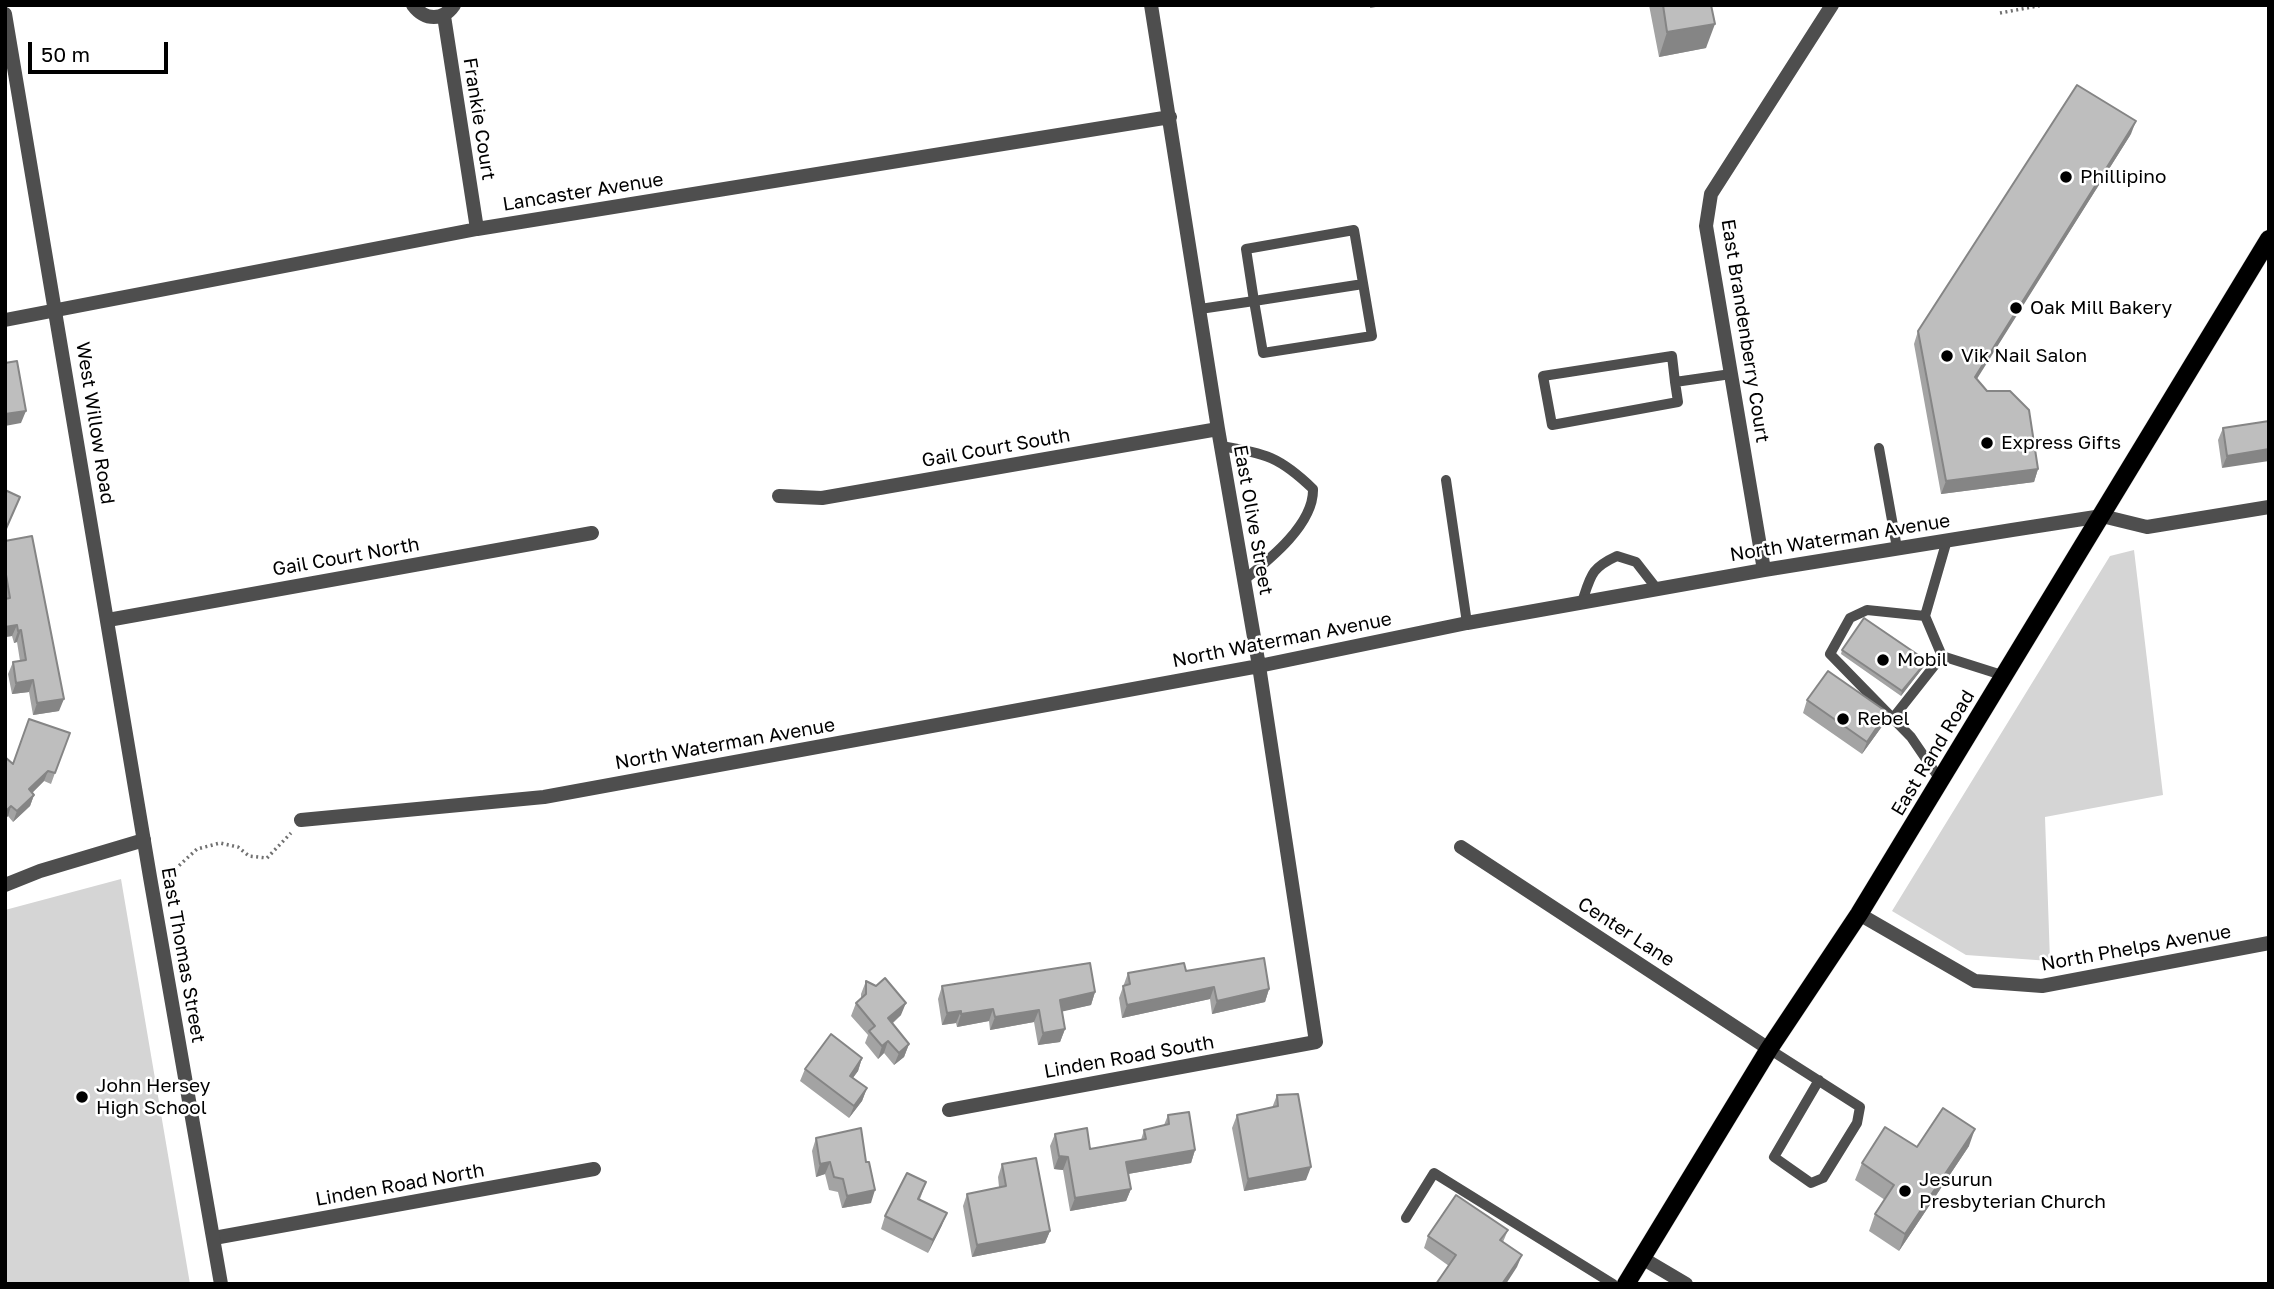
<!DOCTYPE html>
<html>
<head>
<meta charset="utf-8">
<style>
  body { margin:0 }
  #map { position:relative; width:2274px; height:1289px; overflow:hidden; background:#fff; font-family:"Golos Text",sans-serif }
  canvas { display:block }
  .frame { position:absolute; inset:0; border:7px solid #000; pointer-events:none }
  .scale { position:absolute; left:28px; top:42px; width:140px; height:32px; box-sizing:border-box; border:4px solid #000; border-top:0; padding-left:9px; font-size:21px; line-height:24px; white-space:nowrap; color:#000; -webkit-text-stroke:5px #fff; paint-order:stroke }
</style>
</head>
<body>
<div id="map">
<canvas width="2274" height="1289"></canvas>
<div class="frame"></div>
<div class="scale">50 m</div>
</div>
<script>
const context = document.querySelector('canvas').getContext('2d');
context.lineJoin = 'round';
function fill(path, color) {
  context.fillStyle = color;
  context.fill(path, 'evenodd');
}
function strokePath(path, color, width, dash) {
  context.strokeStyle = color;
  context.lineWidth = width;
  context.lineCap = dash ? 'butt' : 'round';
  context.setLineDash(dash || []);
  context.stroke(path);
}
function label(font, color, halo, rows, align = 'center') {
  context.font = font + ' "Golos Text",sans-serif';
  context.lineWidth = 5;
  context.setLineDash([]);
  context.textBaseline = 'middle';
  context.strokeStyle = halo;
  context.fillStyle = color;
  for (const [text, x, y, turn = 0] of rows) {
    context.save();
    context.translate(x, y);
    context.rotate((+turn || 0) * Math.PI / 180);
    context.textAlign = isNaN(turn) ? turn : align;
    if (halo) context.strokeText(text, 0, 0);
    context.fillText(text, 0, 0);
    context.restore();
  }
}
fill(new Path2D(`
  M2134,550L2163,795L2045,817L2050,961L1966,955L1892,911L2110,556Z
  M121,879L190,1284H5V910Z`), '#d5d5d5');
const primary = new Path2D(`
  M1626,1284L1769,1049L1859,914L2269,239`);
strokePath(primary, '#dbdbdb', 19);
strokePath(new Path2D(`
  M2000,13L2043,5
  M171,873L197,849L220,843L238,847L249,856L267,858L291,833`), '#707070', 3.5, [2, 3.5]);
strokePath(new Path2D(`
  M1200,309L1254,301L1263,353L1372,336L1354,230L1246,249L1254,301L1363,284
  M1675,382L1672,356L1543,376L1552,425L1678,402L1675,382L1731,374
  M1221,446C1265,453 1280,457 1313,489C1314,524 1270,559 1244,580
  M1879,448L1897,548
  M1446,480L1467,623
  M1582,602C1591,575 1591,568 1617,556L1636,562L1657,589
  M1925,616L1942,656L2005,676
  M1893,718L1942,656
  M1941,781L1911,737L1830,654L1850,618L1867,610L1925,616L1947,540
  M1769,1049L1860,1107L1857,1123L1823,1178L1811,1183L1774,1157L1819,1080
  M1406,1218L1434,1173L1613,1284`), '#4e4e4e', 10);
strokePath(new Path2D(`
  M413,5C425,21 443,21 454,5
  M444,16L477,229
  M5,320L477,229L1170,117
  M779,496L822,498L1218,429
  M1764,570L1706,226L1711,194L1832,5
  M108,620L592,533
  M301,820L544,797L1259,666L1467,623L1764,570L2012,530L2102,516L2147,527L2269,507
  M1461,847L1769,1049
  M5,885L40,871L144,840
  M1859,914L1975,981L2042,986L2269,943
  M949,1110L1316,1042L1259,666L1218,429L1151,5
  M214,1238L594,1169
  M1642,1258L1686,1284`), '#4e4e4e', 14);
strokePath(new Path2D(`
  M5,14L150,877L221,1284`), '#4e4e4e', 14);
strokePath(primary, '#000', 18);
fill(new Path2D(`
  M1649,5H1711L1706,48L1659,57Z
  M2131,134L1976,379L1987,391L2038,469L2034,482L1941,494L1914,344L1918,331Z
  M2269,421L2222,468L2218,440L2223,428Z
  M5,541L59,711L33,715L29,692L12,694L8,674L13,662L20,661L17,642L14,643L12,636L5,637Z
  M1842,650L1925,665L1901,696L1841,654Z
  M1807,700L1887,712L1883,725L1862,754L1803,713Z
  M29,719L55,773L51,784L44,781L32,793L34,795L30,806L13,822L8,816L5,819V757L13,764Z
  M1186,971L1269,989L1265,1002L1212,1014L1210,999L1122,1018L1119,998L1128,973Z
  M866,981L901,1015L892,1024L909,1044L904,1057L894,1065L884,1053L878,1059L865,1043L868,1035L851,1016L856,1003L861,998V994Z
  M942,986L1095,992L1091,1005L1062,1011L1065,1029L1060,1042L1038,1045L1034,1022L990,1030L989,1021L957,1027L956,1023L942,1025L938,999Z
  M862,1058L858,1071L853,1078L867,1088L862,1101L849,1118L800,1081L805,1069Z
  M1277,1095L1306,1180L1244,1191L1232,1128L1237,1115L1272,1108Z
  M1168,1115L1195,1150L1191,1163L1128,1174L1131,1189L1126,1201L1070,1211L1063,1170L1054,1169L1050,1146L1055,1134L1090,1149L1141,1140L1144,1130L1164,1125Z
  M816,1138L871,1203L842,1208L838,1192L829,1190L825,1174L816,1177L812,1151Z
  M1969,1146L1899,1251L1869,1231L1875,1214L1885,1200L1855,1180L1862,1163L1917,1147Z
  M1002,1164L1050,1231L1045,1243L972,1257L963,1206L967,1194L999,1187L998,1177Z
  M926,1182L920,1199L942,1225L928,1253L881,1229L885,1216Z
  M1508,1230L1503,1242L1517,1267L1449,1266L1424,1248L1428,1236Z`), '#a3a3a3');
fill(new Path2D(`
  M1371,5H1387L1370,8Z
  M1715,24L1706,48L1659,57L1667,32Z
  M2136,121L2131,134L1970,390L1975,377Z
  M26,411L21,423L5,426V414Z
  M2269,449V461L2222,468L2227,456Z
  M2038,469L2034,482L1941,494L1946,481Z
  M17,625L12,636L5,637V627Z
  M21,630L17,642L14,643L18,631Z
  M1927,661L1925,665L1901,696L1902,691Z
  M33,680L29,692L12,694L16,683Z
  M64,699L59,711L33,715L37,703Z
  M1887,712L1883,725L1862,754L1867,742Z
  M48,771L44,781L25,800L29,789Z
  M34,795L30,806L13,822L17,811Z
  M11,806L8,816L5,819V812Z
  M1214,987L1210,999L1122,1018L1127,1005Z
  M1269,989L1265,1002L1212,1014L1217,1001Z
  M1095,992L1091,1005L1056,1013L1060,1000Z
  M906,1003L901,1015L883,1031L888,1018Z
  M993,1009L989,1021L957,1027L961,1014Z
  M1039,1010L1034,1022L990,1030L995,1017Z
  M961,1011L956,1023L942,1025L947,1013Z
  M1065,1029L1060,1042L1038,1045L1043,1033Z
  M888,1041L884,1053L878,1059L882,1046Z
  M909,1044L904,1057L894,1065L899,1053Z
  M862,1058L858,1071L845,1088L850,1076Z
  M867,1088L862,1101L849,1118L854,1106Z
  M1975,1129L1969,1146L1899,1251L1905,1234Z
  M1195,1150L1191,1163L1122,1175L1126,1162Z
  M1059,1156L1068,1157L1063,1170L1054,1169Z
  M830,1162L825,1174L816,1177L820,1164Z
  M1311,1167L1306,1180L1244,1191L1248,1179Z
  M1131,1189L1126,1201L1070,1211L1075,1198Z
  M875,1190L871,1203L842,1208L847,1196Z
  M947,1213L942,1225L928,1253L933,1240Z
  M1050,1231L1045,1243L972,1257L977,1245Z
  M1522,1255L1517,1267L1506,1284H1502Z`), '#858585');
const building = new Path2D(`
  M1663,5H1711L1715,24L1667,32Z
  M2077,85L2136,121L1975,377L1987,391H2010L2029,410L2038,469L1946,481L1918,331Z
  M17,361L26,411L5,414V363Z
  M2269,421V449L2227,456L2223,428Z
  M5,490L20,497L5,531Z
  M32,536L64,699L37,703L33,680L16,683L13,662L26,660L21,630L18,631L17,625L5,627V599L10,598L5,569V555H6L5,541Z
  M1864,618L1927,661L1902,691L1842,650Z
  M1828,671L1887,712L1867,742L1807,700Z
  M29,719L70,733L55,773L48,771L29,789L34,795L17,811L11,806L5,812V757L13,764Z
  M1264,958L1269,989L1217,1001L1214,987L1127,1005L1123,986L1130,984L1128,973L1184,963L1186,971Z
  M1090,963L1095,992L1060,1000L1065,1029L1043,1033L1039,1010L995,1017L993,1009L961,1014V1011L947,1013L942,986Z
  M885,978L906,1003L888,1018L909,1044L899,1053L888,1041L882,1046L869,1031L875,1026L856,1003L866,994V981L876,986Z
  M831,1034L862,1058L850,1076L867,1088L854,1106L805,1069Z
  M1298,1094L1311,1167L1248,1179L1237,1115L1278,1106L1277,1095Z
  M1943,1108L1975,1129L1905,1234L1875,1214L1894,1185L1862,1163L1885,1127L1917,1147Z
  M1189,1112L1195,1150L1126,1162L1131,1189L1075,1198L1068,1157L1059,1156L1055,1134L1087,1128L1090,1149L1146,1139L1144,1130L1169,1124L1168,1115Z
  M861,1128L866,1162H869L875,1190L847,1196L843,1179L834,1177L830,1162L820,1164L816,1138Z
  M1036,1158L1050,1231L977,1245L967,1194L1006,1186L1002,1164Z
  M907,1173L926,1182L918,1199L947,1213L933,1240L885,1216Z
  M1456,1195L1508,1230L1500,1240L1522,1255L1502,1284H1436L1456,1255L1428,1236Z`);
fill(building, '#bebebe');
strokePath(building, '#858585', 2);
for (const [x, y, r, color] of [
  [2066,177,7,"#000"],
  [2016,308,7,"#000"],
  [1947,356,7,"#000"],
  [1987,443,7,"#000"],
  [1883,660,7,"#000"],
  [1843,719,7,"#000"],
  [82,1097,7,"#000"],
  [1905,1191,7,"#000"]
]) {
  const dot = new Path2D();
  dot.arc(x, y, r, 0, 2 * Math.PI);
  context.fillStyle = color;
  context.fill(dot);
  strokePath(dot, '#fff', 2.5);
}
label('19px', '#000', '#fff', [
  ["Frankie Court",479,119,81],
  ["Lancaster Avenue",583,192,-9],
  ["East Brandenberry Court",1745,331,81],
  ["West Willow Road",95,423,81],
  ["Gail Court South",996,448,-10],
  ["East Olive Street",1253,520,80],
  ["North Waterman Avenue",1840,538,-9],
  ["Gail Court North",346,557,-10],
  ["North Waterman Avenue",1282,640,-11],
  ["North Waterman Avenue",725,744,-10],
  ["East Rand Road",1933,753,-59],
  ["Center Lane",1626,932,33],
  ["North Phelps Avenue",2136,948,-10],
  ["East Thomas Street",183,955,80],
  ["Linden Road South",1129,1057,-10],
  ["Linden Road North",400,1185,-10]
]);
label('19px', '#000', '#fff', [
  ["Phillipino",2080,177],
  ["Oak Mill Bakery",2030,308],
  ["Vik Nail Salon",1961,356],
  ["Express Gifts",2001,443],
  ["Mobil",1897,660],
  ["Rebel",1857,719],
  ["John Hersey",96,1086],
  ["High School",96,1108],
  ["Jesurun",1919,1180],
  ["Presbyterian Church",1919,1202]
], 'left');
</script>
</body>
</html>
